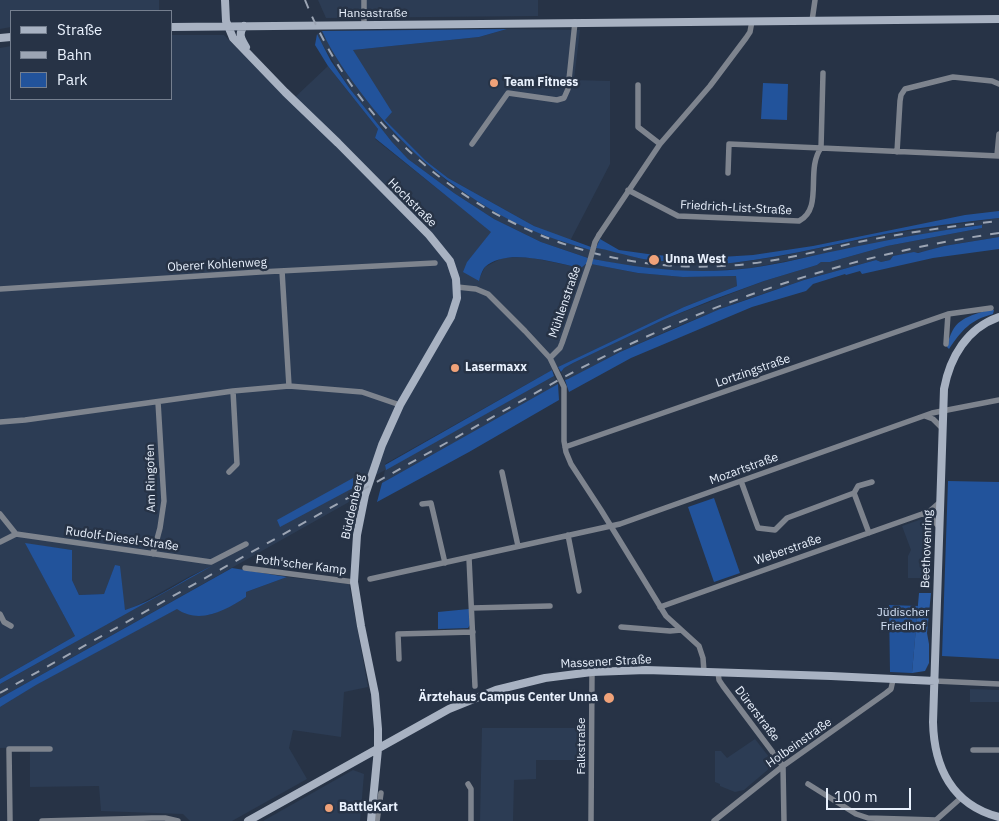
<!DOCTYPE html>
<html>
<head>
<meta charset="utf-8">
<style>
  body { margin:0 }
  #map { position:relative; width:999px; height:821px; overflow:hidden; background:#273346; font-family:"IBM Plex Sans",sans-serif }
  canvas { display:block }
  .legend { position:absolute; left:10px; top:10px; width:162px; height:90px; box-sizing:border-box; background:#273346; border:1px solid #757f8f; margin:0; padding:6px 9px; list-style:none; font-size:15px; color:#e9f1fd }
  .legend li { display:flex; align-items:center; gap:10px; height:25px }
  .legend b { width:25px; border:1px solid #757f8f }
  .scale { position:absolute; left:826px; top:788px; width:85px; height:22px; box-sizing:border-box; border:2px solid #e9f1fd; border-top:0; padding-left:6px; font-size:15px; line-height:18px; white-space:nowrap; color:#e9f1fd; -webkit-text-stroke:4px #273346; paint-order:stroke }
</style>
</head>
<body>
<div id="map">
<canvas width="999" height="821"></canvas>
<ul class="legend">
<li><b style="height:6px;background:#a8b2c2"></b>Straße</li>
<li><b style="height:6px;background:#9ca5b4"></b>Bahn</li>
<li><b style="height:14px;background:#22539b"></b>Park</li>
</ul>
<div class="scale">100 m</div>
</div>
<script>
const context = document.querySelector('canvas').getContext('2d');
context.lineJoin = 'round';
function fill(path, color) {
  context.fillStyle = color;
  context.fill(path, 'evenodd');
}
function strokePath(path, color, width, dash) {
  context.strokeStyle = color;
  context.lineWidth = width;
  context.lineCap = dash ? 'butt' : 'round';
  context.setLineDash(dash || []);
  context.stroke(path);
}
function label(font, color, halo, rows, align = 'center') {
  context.font = font + ' "IBM Plex Sans",sans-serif';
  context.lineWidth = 5;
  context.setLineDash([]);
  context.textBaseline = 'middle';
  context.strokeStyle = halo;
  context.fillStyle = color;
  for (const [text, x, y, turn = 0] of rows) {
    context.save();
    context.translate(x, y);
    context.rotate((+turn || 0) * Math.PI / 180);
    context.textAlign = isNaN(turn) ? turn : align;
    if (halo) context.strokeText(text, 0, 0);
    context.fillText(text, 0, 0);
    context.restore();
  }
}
fill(new Path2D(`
  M0,0H159V11H11V27L0,29Z
  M318,0H538V16L326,18Z
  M507,29L580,30L574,80L610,81V164L570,241L534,226L448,178L426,161L385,120L353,50L479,37Z
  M322,31L341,63L383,121L400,139L448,182L488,207L523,226L590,250L588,258L541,242L494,219L454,193L408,159L392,142L350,89L321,42L317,34Z
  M171,35H224L290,102L328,66L378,129L375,139L492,232L467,262L478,281L485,267L502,258H533L581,268L587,263L638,273L683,277L736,276L737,286L684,307L552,370L385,464L386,469L554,376L558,384L547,391L382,483L385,470L353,488L349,502L0,698V684L206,569L192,575L136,606L125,610L115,566L104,594L79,595L72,580V550L26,544L75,636L0,679V48L11,46V99H171Z
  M999,218V237L944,246L928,251L893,256L890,260L881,262L876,260L804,280L736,303L681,325L620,352L571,378L565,380L561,372L564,368L573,363L665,319L764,281L817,265L821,262H830L887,246L982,228L981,225L941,231L751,268L709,271H676L638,268L593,259L596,248L626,253L634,257L666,261L710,262L711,265L749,261L782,256L888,234Z
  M919,520L927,521L933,528L931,578H908V556L911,550L902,526Z
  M287,577L349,584L368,687L344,692L341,737L293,730L289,748L307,779L232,821H190L183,814L101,811L99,786L30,787V747L0,748V707L35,685L178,608L210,615L234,604L246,597V592Z
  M970,689L999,690V702H970Z
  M482,728H585V760H536V779L514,780L513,821H480Z
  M755,739L773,762L771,767L744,790L735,792L720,786V784L715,782V751H721L727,758Z
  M353,770L364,774L360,821H263Z`), '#2c3c54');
fill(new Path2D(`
  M507,29L479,37L353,50L392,112L385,120L426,161L448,178L534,226L591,247L590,250C567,243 544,236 522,226C460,196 407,153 365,98C349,77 333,55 322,31Z
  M317,34L331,61L350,89L392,142L408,159L454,193L494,219L541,242L588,258L587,263L581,268C556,263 506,247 485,267C482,270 480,277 479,281L463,272L467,262L491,232L375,138L378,129L328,66L315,45Z
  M763,83L788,84L787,120L761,119Z
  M999,211V218C961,222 923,227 885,234C826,246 771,260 711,265L710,262C685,261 658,263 634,257C621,254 609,250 596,248L600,239L619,250L655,255L705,258L753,255L813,246L965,215Z
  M982,225V228L887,246L830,262H821L817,265L764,281L712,300L665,319L573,363L564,368L561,372L558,367L684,307L737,286L736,276L683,277L638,273L591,264L593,259C645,269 697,275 751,268C781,264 810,256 840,250C887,240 934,231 982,225Z
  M999,237V249L933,258L862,274L860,271L846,275L845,274L813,284L806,291L752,307L631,358L569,392L565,380L568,379L620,352L720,309L804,280L876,260L881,262L890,260L893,256L914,252L918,253L944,246Z
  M552,370L554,376L386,470L385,465Z
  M558,384L559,400L469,452L377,502L382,483Z
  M353,478V488L280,527L277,520Z
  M948,481L999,482V659L942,656Z
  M714,498L740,573L714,582L688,507Z
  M25,543L72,550V580L79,595L104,594L115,565L120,566L125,610C155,601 183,579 212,566L0,684V679L75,636Z
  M232,568L287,577L246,592V597C226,610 200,625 177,609L36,685L0,707V698Z
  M889,605L918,606L912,673L890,672Z
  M469,609L470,625L468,628L438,629V612Z`), '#22539b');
fill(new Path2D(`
  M988,310H994L993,314C970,320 962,330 949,349L947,347C953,320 963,318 988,310Z
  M919,593H931L927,633L929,644V663L925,671L912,673Z`), '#295ba4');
strokePath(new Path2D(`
  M364,0V26
  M812,21L815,0
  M638,85V127L660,144
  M472,144L508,93L557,100L564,98L568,89L575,22
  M897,152L900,101L901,95L905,89L953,77L992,81L999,84
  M997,155L999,134
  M728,173L729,144L821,148L823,73
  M628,190L678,216L799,221C824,208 805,170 821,148L999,156
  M599,235L660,144L710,86L746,38L750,32L752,21
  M282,271L289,386
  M457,287L476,289L488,294L525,331L550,358L564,387V441L566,452L571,464L601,510L666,616L699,646L703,658L704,672
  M0,289L260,272L435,263
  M946,344L948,314
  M550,358L560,348L562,343L589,264
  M925,416L933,419L943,429
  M0,422L25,420L233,391L289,386L362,392L400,405
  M565,447L948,314L991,308
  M229,472L237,464L233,391
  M502,472L518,546
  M741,481L758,528L775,530L787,518L854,493L869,533
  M854,493L858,486L872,482
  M422,504L431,503L445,563
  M0,514L16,534L211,562L246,544
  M922,514L931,517L939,527
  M568,535L579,591
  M0,542L16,534
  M153,554L160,528L164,501L158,402
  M469,558L475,686
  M245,568L354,582
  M370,579L620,524L932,413L999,400
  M660,607L922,514L931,510L940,502
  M472,608L550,606
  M0,614L4,622L11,626
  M621,627L670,631L681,630
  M399,659L398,634L473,632
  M718,672L719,680L723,686L783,766
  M935,681L999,684
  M973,750H999
  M783,766L784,821
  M468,784L471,789V821
  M808,784L856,814L868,818L936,820L962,797
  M10,821L9,749H50
  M42,821L152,818H165L178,821
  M377,821L381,793
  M591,821L592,672
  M714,821L783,766L886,693L891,689L893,680`), '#7e848e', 5.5);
strokePath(new Path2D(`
  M225,0L226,21L233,38L285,92L338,143L429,235L450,261L456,279L457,298L451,317L400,405L382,445L365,495L357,535L354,582L361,626L375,694L378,729V749L371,821
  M244,26C238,34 241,39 246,47
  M171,27L999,19
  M0,38L11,37
  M999,317C967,328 950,357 944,389L933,722C934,767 952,805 999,817
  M248,821L449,709L496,690L545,678L592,672L646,670L831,676L935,681`), '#a8b2c2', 8);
strokePath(new Path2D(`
  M305,0C372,167 543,276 722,266C769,264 813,252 858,242C905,233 952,226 999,221
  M0,693L564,377C700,305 846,255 999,233`), '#9ca5b4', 2, [9, 9]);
strokePath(new Path2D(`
  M589,264L595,242L599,235`), '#7e848e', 5.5);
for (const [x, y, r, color] of [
  [494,83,5,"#f0a279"],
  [654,260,6,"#f0a279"],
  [455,368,5,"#f0a279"],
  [609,698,6,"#f0a279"],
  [329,808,5,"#f0a279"]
]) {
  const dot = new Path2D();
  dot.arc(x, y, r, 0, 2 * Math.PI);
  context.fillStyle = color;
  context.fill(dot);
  strokePath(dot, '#273346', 2);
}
label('12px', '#e9f1fd', '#273346', [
  ["Hansastraße",373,14],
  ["Hochstraße",412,203,45],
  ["Friedrich-List-Straße",736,208,3],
  ["Oberer Kohlenweg",217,265,-3],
  ["Mühlenstraße",565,302,-71],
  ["Lortzingstraße",753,371,-19],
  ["Mozartstraße",744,469,-20],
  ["Am Ringofen",151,478,-91],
  ["Büddenberg",353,507,-77],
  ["Rudolf-Diesel-Straße",122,539,8],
  ["Beethovenring",927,549,-88],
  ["Weberstraße",788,550,-19],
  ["Poth'scher Kamp",301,565,7],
  ["Massener Straße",606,662,-3],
  ["Dürerstraße",757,714,53],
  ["Holbeinstraße",799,743,-35],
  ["Falkstraße",582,746,-90]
]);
label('bold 12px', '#e9f1fd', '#273346', [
  ["Team Fitness",504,83],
  ["Unna West",665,260],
  ["Lasermaxx",465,368],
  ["Ärztehaus Campus Center Unna",598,698,"right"],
  ["BattleKart",339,808]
], 'left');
label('12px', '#d2e0f5', '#273346', [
  ["Jüdischer",903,613],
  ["Friedhof",903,627]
]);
</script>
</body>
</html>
